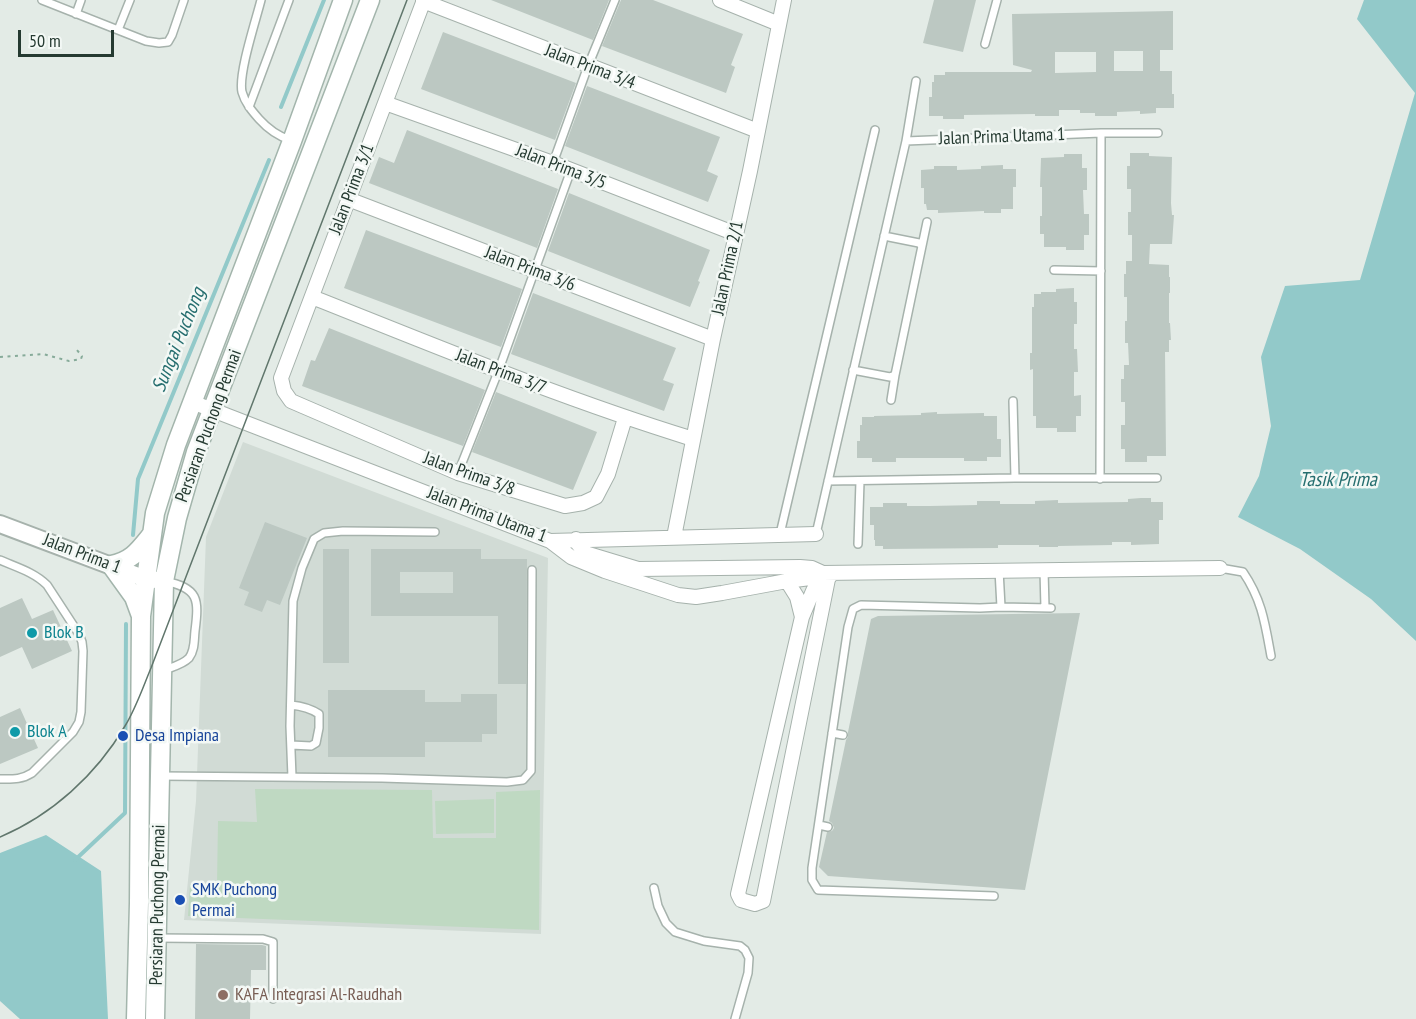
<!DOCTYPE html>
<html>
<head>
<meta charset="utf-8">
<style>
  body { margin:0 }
  #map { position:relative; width:1416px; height:1019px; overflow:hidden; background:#e3ebe6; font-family:"PT Sans Narrow",sans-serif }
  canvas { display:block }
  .scale { position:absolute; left:18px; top:30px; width:96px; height:27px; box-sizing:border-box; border:3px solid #253a31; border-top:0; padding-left:8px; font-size:18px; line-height:21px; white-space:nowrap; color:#253a31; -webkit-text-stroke:4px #f3f8f5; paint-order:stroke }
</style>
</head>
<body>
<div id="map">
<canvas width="1416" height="1019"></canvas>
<div class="scale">50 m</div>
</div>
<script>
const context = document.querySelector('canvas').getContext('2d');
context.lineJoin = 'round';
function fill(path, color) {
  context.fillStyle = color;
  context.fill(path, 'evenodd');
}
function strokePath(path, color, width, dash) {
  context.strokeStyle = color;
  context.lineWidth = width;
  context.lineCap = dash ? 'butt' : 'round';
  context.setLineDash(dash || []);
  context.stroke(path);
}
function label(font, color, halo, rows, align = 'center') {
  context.font = font + ' "PT Sans Narrow",sans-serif';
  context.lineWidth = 5;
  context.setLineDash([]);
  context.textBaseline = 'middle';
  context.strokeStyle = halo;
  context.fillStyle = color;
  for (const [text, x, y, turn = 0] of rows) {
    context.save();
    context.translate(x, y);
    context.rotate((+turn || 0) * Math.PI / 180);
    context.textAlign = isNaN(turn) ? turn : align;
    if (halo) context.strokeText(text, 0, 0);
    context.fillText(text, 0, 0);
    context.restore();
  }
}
fill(new Path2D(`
  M243,442L548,558L541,934L184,920L196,801L206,537Z`), '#d1dbd5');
fill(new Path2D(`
  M255,789L432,790L433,838H496V792L540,790L539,930L188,916L190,884L217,885L218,821L257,822Z
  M494,799V833L436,834L435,801Z`), '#bfd9c2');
fill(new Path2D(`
  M1364,0H1416V641L1371,599L1300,549L1238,517L1259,476L1271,426L1261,357L1285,286L1360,280L1415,93L1357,19Z
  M46,835L101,871L108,1019H20L0,1001V853Z`), '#92c9c9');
strokePath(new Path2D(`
  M281,107L324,0
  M133,535L138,479L269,160
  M75,860L125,813L126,624`), '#92c9c9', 4);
fill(new Path2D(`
  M491,0H609L593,40Z
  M621,0H653L743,34L731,65L735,67L726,93L602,46Z
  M934,0H976L963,52L923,43Z
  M1173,11V50H1160V71H1172V94H1174V108H1156V113L1140,114V111L1117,112V116H1095V113H1080V110H1059V116H1035V114L964,115V119H943V116H929V97H932V82H934V75H945V72H1031L1032,70L1013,65L1012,14ZM1114,51H1143V71H1114ZM1055,52H1096V72L1055,73Z
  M443,32L576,83L555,140L421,89Z
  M587,86L720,137L707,171L718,176L708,202L565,146Z
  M407,130L558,189L537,248L369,183L379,157L394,163Z
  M1130,153H1149V156L1172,157L1171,203L1172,215H1174L1172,244H1150L1149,264L1169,265V277H1170V293H1169V323H1170L1171,340H1169V352H1165L1166,456H1147V462H1125V449H1121V425H1125V402H1121V379H1124V365H1129L1128,343H1125V321H1127V297H1124V274H1126V261H1132V235H1128V212H1131V189H1127V166H1130Z
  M1064,154H1082V168H1087V190H1083L1084,214H1089V235H1084V250H1066V247H1044V234H1040V216H1042V187H1040L1041,158L1064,157Z
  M1003,165V169H1016V187H1013V209H1001V213H984V211L938,213V210H927L926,204H924V188H921V170L934,169V166H957V170L981,169V166Z
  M569,193L710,250L698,281L700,282L690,307L548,251Z
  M366,230L522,289L501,347L344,288Z
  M1074,288V302H1077V324H1074V349H1077L1078,372H1074V396L1081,395V416H1076V432H1057V428H1036V416H1033V369L1030,370V353H1032V307H1034V294H1041V292H1056V289Z
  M533,293L676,348L663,380L674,384L664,411L511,354Z
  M329,328L485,390L463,446L302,386L311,360L315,361Z
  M496,392L597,432L573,490L472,452Z
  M937,412V414L984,413V416H997V439H1001V457H987V461H964V458H896V462H872V458H857V441H860V425H862V417H874V416L921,415V413Z
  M1141,498H1151V502H1163V520H1159V544L1131,545V542H1112V545L1058,546V547H1039V545H998V548L883,549V546H875V540H874V525H870V507H883V503H907V506H930L977,505V501H1000V504H1035V501L1058,500V503L1128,502V499Z
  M265,522L307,538L280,605L267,600L262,612L244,605L249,592L239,588Z
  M323,549H349V663H323Z
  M371,549H481V559H527L526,684H498V616H371ZM400,572H453V593H400Z
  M22,598L32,619L53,610L72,651L32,669L22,647L0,657V608Z
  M1080,613L1025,890L828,876L819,867L827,832L832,831L834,828L832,823L829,821L846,740L848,737V732L871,619L878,616Z
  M328,690H425V702H461V694H497V734H482V742H425V757H328Z
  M20,708L38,748L0,764V717Z
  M196,944L262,945L266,946V970H251L250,1019H195Z`), '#bcc8c2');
const service = new Path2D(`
  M42,0L146,41L159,43L168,42L172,35L184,0
  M261,0C256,20 238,74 242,92C245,103 252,111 259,119C268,129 278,136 290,140
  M76,14L81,0
  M118,30L130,0
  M985,44L997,0
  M249,107L289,0
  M1101,133H1158
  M906,141L916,81
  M553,163L588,66L615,0
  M922,246L927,222
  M1054,270L1101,271
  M853,370L890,377L895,375L922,246L919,243L884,236
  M891,400L895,375
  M1013,401L1015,478
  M458,473L498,372L571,170
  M828,481L1015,478H1157
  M780,534L875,130
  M816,534L906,141L1101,133L1100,479
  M858,544L860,481
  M0,560C16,567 34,572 47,585L79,634L82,642L83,651L81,712L79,722L73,732L32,773C21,780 12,779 0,779
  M1220,568L1243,572C1262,600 1265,623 1271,656
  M1044,570L1045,608
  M1001,607L1051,608
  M164,670C172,667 182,665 189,658C195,650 194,640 195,631C199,599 199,588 164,581
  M832,733L843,735
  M291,745L311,746L316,743L319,728V714C310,708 301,706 291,705
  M160,776L382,778L507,782L523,780L531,771L532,570
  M292,777L290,726L293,601L302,568L314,539L324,533L343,531L435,532
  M819,825L828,827
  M654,888L658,906L666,923L675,932L704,941L740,946L745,950L749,958L748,973L735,1019
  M994,896L818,890L812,880V868L848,627L853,609L861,605L980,608L1001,607L999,570
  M157,938L263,939L273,942V999`);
const minor = new Path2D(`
  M424,0L281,378L284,391L291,401L458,473L565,506L583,503L596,497L608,474L625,418
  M720,0L779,24
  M423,1L758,131
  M385,103L553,163L736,234
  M348,199L713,339
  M312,297C438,347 563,399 693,439
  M192,402L550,541L816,534
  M674,537L713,339L750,171L784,0
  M576,539L578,544L585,553L638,569L800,567L812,568L823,573
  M550,541L571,557L605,571L678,595L696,597L722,593L787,581L810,578L823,573L1220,568
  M787,581L797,597L802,617L738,894L741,900L755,904L763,901L828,579L832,573
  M802,617L813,591L823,573`);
const tertiary = new Path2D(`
  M0,524L146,579L157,580`);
const secondary = new Path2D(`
  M141,616L134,597L111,565C132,561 139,550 152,534
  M136,1019L139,903L141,616L155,513L176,445L292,141L343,0
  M155,1019L164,581L177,518L196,452L370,0`);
strokePath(service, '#a6b2ac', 10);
strokePath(minor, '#a6b2ac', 16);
strokePath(tertiary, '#a6b2ac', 20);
strokePath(secondary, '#a3b5ac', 21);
strokePath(new Path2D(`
  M0,357L43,354L69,361L81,359L82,356L76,349`), '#87ab9a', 2, [3, 4.5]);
strokePath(service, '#fff', 7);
strokePath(minor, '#fff', 14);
strokePath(tertiary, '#fff', 16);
strokePath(secondary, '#fff', 18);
strokePath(new Path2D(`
  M0,837C52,815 96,775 125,726C136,708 143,687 151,668L407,0`), '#60766c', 1.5);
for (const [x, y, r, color] of [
  [32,633,6,"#0f9aa8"],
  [15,732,6,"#0f9aa8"],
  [123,736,6,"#1a4fb4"],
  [180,900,6,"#1a4fb4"],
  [223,995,6,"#8d6e63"]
]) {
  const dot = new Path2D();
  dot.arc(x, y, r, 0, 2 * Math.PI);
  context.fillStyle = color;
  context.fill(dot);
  strokePath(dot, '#f3f8f5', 2);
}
label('18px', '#253a31', '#f3f8f5', [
  ["Jalan Prima 3/4",590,67,21],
  ["Jalan Prima Utama 1",1002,137,-2],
  ["Jalan Prima 3/5",561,167,21],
  ["Jalan Prima 3/1",352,189,-69],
  ["Jalan Prima 2/1",728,268,-78],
  ["Jalan Prima 3/6",530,269,21],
  ["Jalan Prima 3/7",501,372,21],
  ["Persiaran Puchong Permai",209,426,-70],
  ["Jalan Prima 3/8",469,474,20],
  ["Jalan Prima Utama 1",487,515,21],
  ["Jalan Prima 1",82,554,21],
  ["Persiaran Puchong Permai",158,905,-89]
]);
label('18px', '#0d838f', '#f3f8f5', [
  ["Blok B",44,633],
  ["Blok A",27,732]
], 'left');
label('18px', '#164399', '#f3f8f5', [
  ["Desa Impiana",135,736],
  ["SMK Puchong",192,890],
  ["Permai",192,911]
], 'left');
label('18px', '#785e54', '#f3f8f5', [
  ["KAFA Integrasi Al-Raudhah",235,995]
], 'left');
label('italic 20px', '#266e6f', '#f3f8f5', [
  ["Sungai Puchong",179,340,-68],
  ["Tasik Prima",1338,480]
]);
</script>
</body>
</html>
